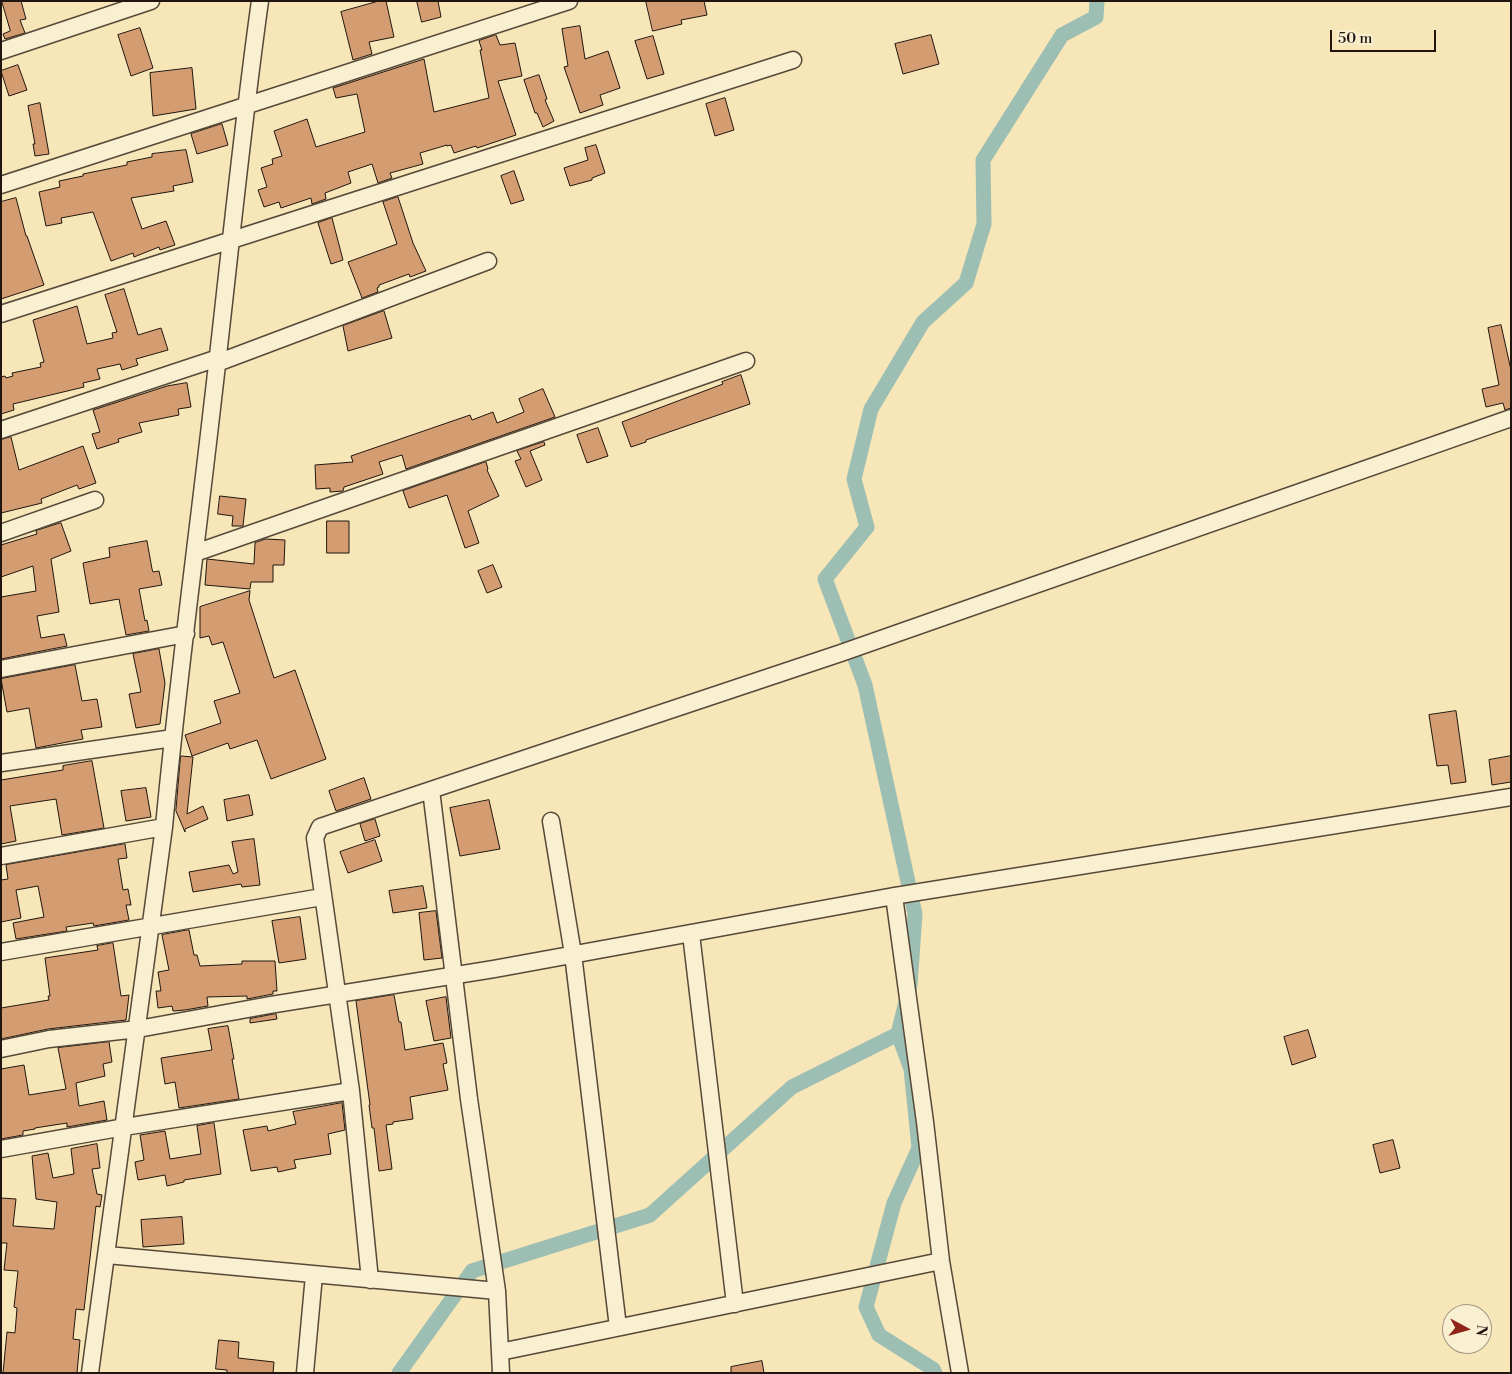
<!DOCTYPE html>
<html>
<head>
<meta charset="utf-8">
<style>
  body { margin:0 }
  #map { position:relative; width:1512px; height:1374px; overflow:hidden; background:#f6e6b8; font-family:"Libre Bodoni",serif }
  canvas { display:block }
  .frame { position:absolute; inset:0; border:2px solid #21150f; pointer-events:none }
  .north { position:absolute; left:1442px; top:1304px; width:50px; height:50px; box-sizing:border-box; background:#f9efd1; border:1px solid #a39883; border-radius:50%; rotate:96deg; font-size:14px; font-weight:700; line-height:20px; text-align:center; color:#21150f }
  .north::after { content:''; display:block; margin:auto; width:18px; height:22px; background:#8f2418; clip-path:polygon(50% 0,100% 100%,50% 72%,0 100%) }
  .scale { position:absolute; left:1330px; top:30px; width:106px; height:22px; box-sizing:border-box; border:2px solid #21150f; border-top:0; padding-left:6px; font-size:15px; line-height:18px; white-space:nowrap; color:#21150f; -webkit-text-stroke:4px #f9efd1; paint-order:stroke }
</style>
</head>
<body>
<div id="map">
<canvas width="1512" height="1374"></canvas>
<div class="frame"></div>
<div class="north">N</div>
<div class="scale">50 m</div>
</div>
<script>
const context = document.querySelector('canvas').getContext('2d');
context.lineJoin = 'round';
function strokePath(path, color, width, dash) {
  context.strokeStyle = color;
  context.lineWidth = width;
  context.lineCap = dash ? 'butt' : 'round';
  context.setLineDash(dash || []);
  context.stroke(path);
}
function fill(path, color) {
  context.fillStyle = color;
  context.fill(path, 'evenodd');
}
strokePath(new Path2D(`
  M399,1373L472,1271L650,1215L792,1087L898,1034
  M935,1373L933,1369L879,1335L866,1307L894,1203L919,1148L911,1069L898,1034L910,985L915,914L865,685L825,579L867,527L854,479L871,409L923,322L966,283L984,224L983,160L1062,35L1096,17L1097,1`), '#9dbfb3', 15);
const building = new Path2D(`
  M2,1H21L26,19L20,20L25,33L5,39L3,34L10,31Z
  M379,1H386L394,37L369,42L372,54L353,60L341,12Z
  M417,1H438L441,17L422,22Z
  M646,1H704L707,15L681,20L682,24L653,31Z
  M580,26L585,59L608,51L620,88L600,95L603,105L580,113L564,67L568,66L562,29Z
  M140,28L153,68L131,76L118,35Z
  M496,35L500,45L515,43L522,76L498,81L516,135L477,148L476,146L454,153L451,145L447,146V145L420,153L423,164L390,173L392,178L378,183L372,164L348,172L351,183L325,193L326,199L312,204L311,198L281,208L279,202L264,207L258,190L267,187L261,168L273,164L272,159L282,156L274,131L307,119L316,147L365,132L357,94L336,98L333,88L424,59L434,112L489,98L480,50H482L479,41Z
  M931,35L939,64L903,74L895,44Z
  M653,36L664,74L647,79L635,41Z
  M18,65L27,90L9,96L1,71Z
  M192,68L196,109L153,116L150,73Z
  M539,75L547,99L545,100L554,121L543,127L537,113H535L524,80Z
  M725,98L734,130L715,136L706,104Z
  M40,103L49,154L35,156L33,144H35L28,106Z
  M222,124L228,145L197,154L191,134Z
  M596,145L605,173L592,178V180L570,186L564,168L588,160L585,148Z
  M186,150L193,182L173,186L174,191L131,198L142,229L166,221L175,245L160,250L159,247L134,257L133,253L111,261L93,212L61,218L62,223L46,226L39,192L60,187L59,181L83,176V174L127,165V162L152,157V154Z
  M514,171L524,200L511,204L501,176Z
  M398,197L413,243L426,271L410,277L409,274L379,285V287L377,288L378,292L362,298L348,262L397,244L383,202Z
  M16,198L26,236H27L44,285L1,299V202Z
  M332,218L343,260L331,264L318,223Z
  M124,289L138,335L161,328L168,350L136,359L138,365L122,370L120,364L97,369L100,379L83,383L84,387L13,404L14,410L1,414V377L5,376L6,378L13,376L12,373L41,367L40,363L44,362L33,320L77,306L87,344L113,338L112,333L117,332L105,295Z
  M384,311L392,338L348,351L343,326Z
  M1501,325L1511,370V408L1505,410L1503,403L1486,407L1482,389L1499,385L1488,328Z
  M741,375L750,404L646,440V442L631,447L622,422L723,384L722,382Z
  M187,383L191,407L178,409L179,415L139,423L142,432L118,439L119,442L97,449L92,434L100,432L93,410L167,386Z
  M543,389L555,417L406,469L402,455L379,462L383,474L344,487L343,491L330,492V488L316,489L315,465L353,462L351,456L470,415L472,420L493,412L497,423L524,412L519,399Z
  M598,428L608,456L587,463L577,435Z
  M11,437L19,470L83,446L96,483L79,489L77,485L41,499L42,503L1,513V440Z
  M544,442L545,445L530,451L542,480L526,487L515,461L521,459L517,451Z
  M486,462L488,469L487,470L499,496L468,511L479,543L465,548L447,495L409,508L403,491Z
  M220,496L246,499L243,526H232L233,516L218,514Z
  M327,521H349V553H327Z
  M61,523L71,551L51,559L59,612L37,616L41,638L64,634L67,646L1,659V597L36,591L33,566L1,577V545L37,534L36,531Z
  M266,539L285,540L284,565H273V582H251L250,589L205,585L207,559L254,564L255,543Z
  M147,541L152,569L153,572L159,571L162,585L139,589L145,621L147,620L149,631L126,635L119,599L90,604L83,563L110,557L109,548Z
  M493,565L502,587L487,593L478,571Z
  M250,591L249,600L274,678L295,670L326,759L271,779L257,740L230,749L228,743L192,756L185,735L221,723L214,701L240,693L223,642L212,645L209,636L200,638V607Z
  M159,649L165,683L160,724L136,728L129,694L141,692L133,654Z
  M75,665L82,701L97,699L102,727L81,730L83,739L36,748L29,708L7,712L1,679Z
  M1456,711L1466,782L1451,784L1448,765L1437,766L1429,715Z
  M181,756L193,757L187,814L203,806L208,819L185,829V832L176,811Z
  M1511,756V782L1492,785L1489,760Z
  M92,761L104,828L62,835L56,799L10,806L16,841L1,844V780L63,770V766Z
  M364,778L371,799L336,811L329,791Z
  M146,788L151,817L126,821L121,791Z
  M249,795L253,815L227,821L224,800Z
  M489,800L500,849L460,856L450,808Z
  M375,819L380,836L365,841L360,824Z
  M254,839L260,885L242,887L241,884L193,892L189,872L229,865L233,874L238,872L232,842Z
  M375,840L382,861L348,873L340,852Z
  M125,844L127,858L118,859L123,890L128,889L131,905H126L129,920L94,926L93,923L66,927L67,931L16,939L13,923L44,917L38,886L16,890L21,918L1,922V880L8,879L6,865Z
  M423,886L427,908L393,913L389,891Z
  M436,911L442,958L424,960L419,913Z
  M300,917L306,959L279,963L272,921Z
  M189,930L194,955H197L200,966L242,964V961H275L277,991H273V994L247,999V996L207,997L208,1006L185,1010L173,1011L172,1006L158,1008L156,991H161L158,972L169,970L162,935Z
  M113,943L121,996L129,995L126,1020L48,1029L1,1039V1008L49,1000L48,996H50L45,958L98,950L97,946Z
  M394,995L399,1022H401L405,1050L443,1043L447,1063L443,1064L448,1090L410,1097L413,1119L393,1122V1124L386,1125L392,1169L379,1171L374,1128H372L369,1105H370L356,1001Z
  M446,997L451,1038L434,1041L426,1001Z
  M276,1014L277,1019L250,1023V1019Z
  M228,1026L234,1059H232L239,1099L179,1108L175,1082L165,1084L161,1058L212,1050L208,1029Z
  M1308,1030L1316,1057L1292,1065L1284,1037Z
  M109,1042L112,1062L103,1064L105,1076L76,1083L79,1106L104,1101L107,1120L67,1127V1123L35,1128V1129L23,1131V1135L1,1139V1069L24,1065L29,1095L66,1089L58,1048Z
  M342,1103L345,1130L328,1134L331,1154L294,1160L296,1168L278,1172L277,1167L251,1171L243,1130L267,1126L268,1131L296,1124L293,1112Z
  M214,1123L221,1174L184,1180V1182L167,1186L165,1175L138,1180L135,1162L144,1160L140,1135L165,1131L170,1159L201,1154L197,1126Z
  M1393,1140L1400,1168L1380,1173L1373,1145Z
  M97,1144L100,1168L92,1169L97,1194L102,1195L100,1207L96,1206L84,1310L76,1309L73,1339L80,1340L77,1373H3L7,1332L15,1333L17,1308L14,1307L18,1271L4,1270L7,1243H1V1198L16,1199L13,1226L54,1229L57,1202L36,1199L32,1156L48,1153L53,1178L74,1174L71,1149Z
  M182,1217L184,1244L143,1247L141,1220Z
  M219,1340L239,1342L238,1358L274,1362L273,1373H227V1370L216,1369Z
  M762,1361L764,1373H731V1367Z`);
fill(building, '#d49d71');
strokePath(building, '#21150f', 1);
const minor = new Path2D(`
  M1,51L151,1
  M1,185L569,1
  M1,314L793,60
  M217,363L488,261
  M1,430L218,358
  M1,533L95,500
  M195,553L746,361
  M1,669L186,634
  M1,763L173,738
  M431,790L469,1099L497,1291L501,1373
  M551,821L573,954L618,1327
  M1,856L164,827
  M894,896L925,1122L941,1261L960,1373
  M691,934L735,1304
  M1,952L322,897
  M1,1049L49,1039L138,1029L270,1005L494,969L894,896L1511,797
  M1,1149L124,1127L351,1091
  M107,1255L497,1291
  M370,1280L351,1091L315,838L320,827L841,653L1511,418
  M500,1352L941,1261
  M90,1373L164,827C177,687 196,548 212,408C228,272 241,136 260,1
  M305,1373L314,1275`);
strokePath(minor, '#564939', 19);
strokePath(minor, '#f9efd1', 16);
</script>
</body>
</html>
